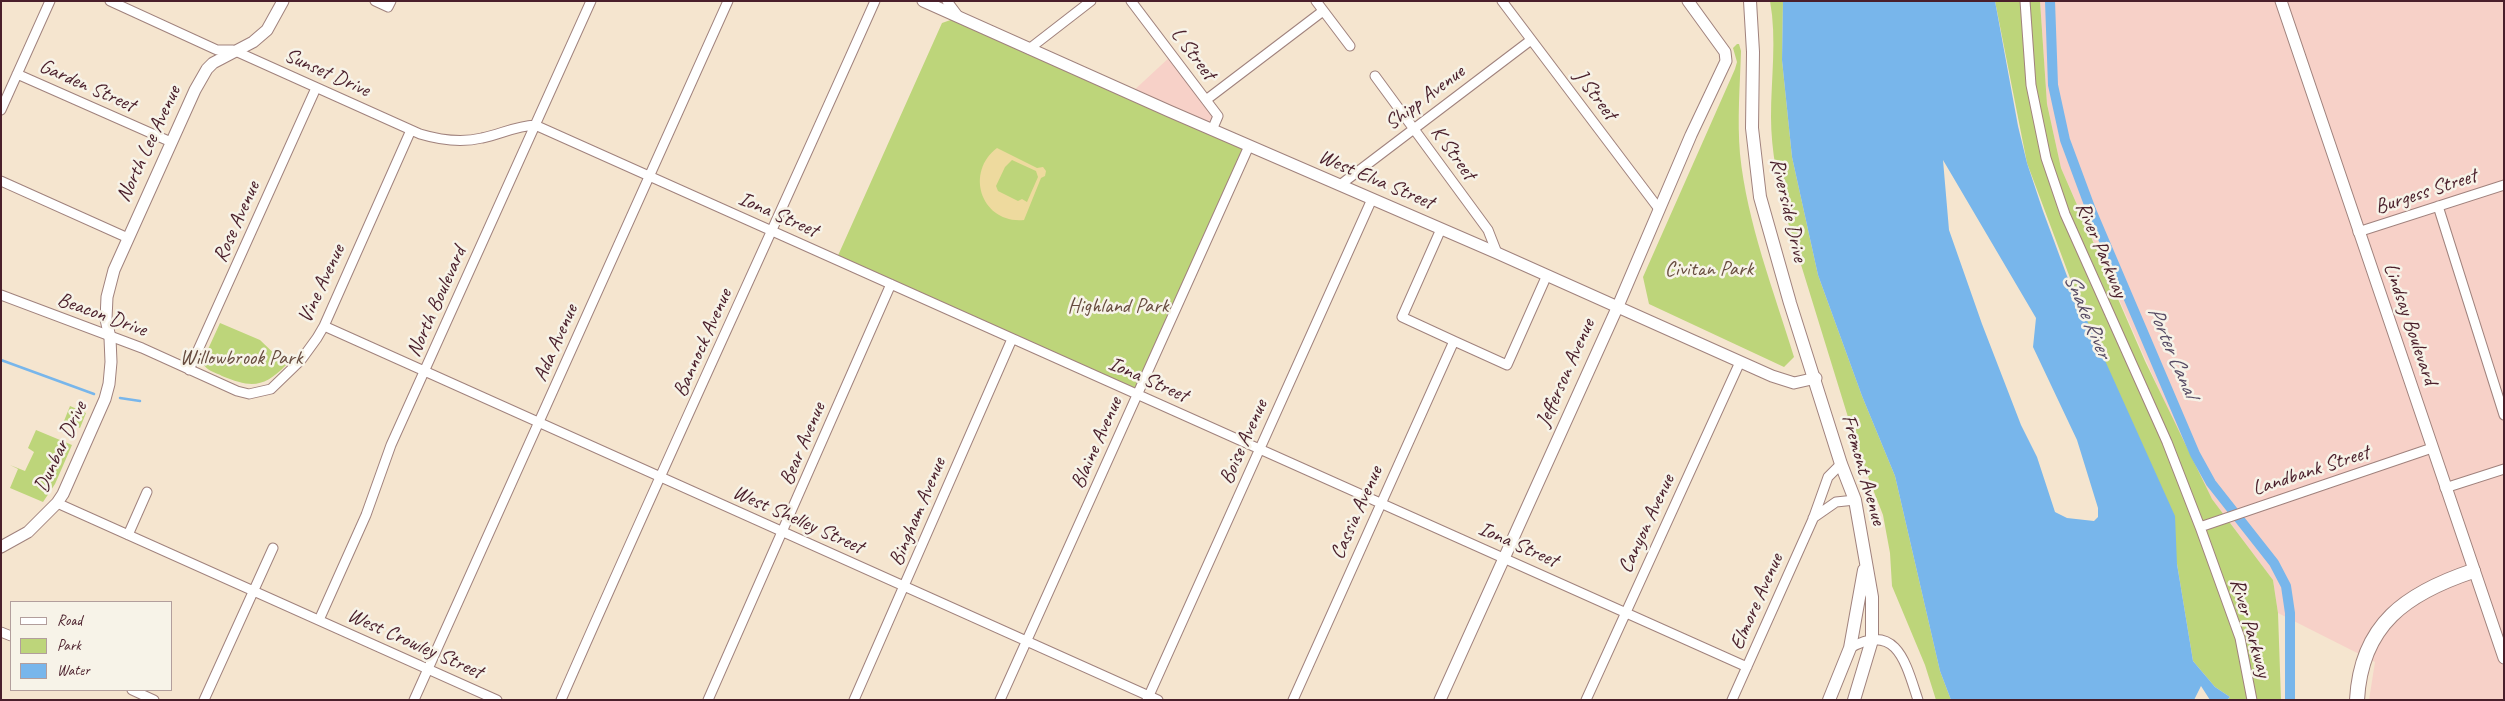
<!DOCTYPE html>
<html>
<head>
<meta charset="utf-8">
<style>
  body { margin:0 }
  #map { position:relative; width:2505px; height:701px; overflow:hidden; background:#f5e5cf; font-family:Caveat,sans-serif }
  canvas { display:block }
  .frame { position:absolute; inset:0; border:2px solid #4a1f2b; pointer-events:none }
  .legend { position:absolute; left:10px; top:601px; width:162px; height:90px; box-sizing:border-box; background:#f7f3e8; border:1px solid #b29e9c; margin:0; padding:6px 9px; list-style:none; font-size:15px; color:#4a1f2b }
  .legend li { display:flex; align-items:center; gap:10px; height:25px }
  .legend b { width:25px; border:1px solid #b29e9c }
</style>
</head>
<body>
<div id="map">
<canvas width="2505" height="701"></canvas>
<div class="frame"></div>
<ul class="legend">
<li><b style="height:6px;background:#fff"></b>Road</li>
<li><b style="height:14px;background:#bdd57a"></b>Park</li>
<li><b style="height:14px;background:#78b6eb"></b>Water</li>
</ul>
</div>
<script>
const context = document.querySelector('canvas').getContext('2d');
context.lineJoin = 'round';
function fill(path, color) {
  context.fillStyle = color;
  context.fill(path, 'evenodd');
}
function strokePath(path, color, width, dash) {
  context.strokeStyle = color;
  context.lineWidth = width;
  context.lineCap = dash ? 'butt' : 'round';
  context.setLineDash(dash || []);
  context.stroke(path);
}
function label(font, color, halo, rows, align = 'center') {
  context.font = font + ' Caveat,sans-serif';
  context.lineWidth = 5;
  context.setLineDash([]);
  context.textBaseline = 'middle';
  context.strokeStyle = halo;
  context.fillStyle = color;
  for (const [text, x, y, turn = 0] of rows) {
    context.save();
    context.translate(x, y);
    context.rotate((+turn || 0) * Math.PI / 180);
    context.textAlign = isNaN(turn) ? turn : align;
    if (halo) context.strokeText(text, 0, 0);
    context.fillText(text, 0, 0);
    context.restore();
  }
}
fill(new Path2D(`
  M2040,1H2504V700H2369L2375,662L2278,613L2273,580L2212,499L2175,426L2061,168L2047,104Z
  M1172,55L1218,116L1212,130L1130,94Z`), '#f7d1c8');
fill(new Path2D(`
  M1770,1H1783L1782,60L1792,157L1818,275L1862,396L1895,476L1940,671L1951,700H1936L1925,665L1892,586L1890,553L1883,515L1860,456L1786,216C1778,184 1771,150 1771,117C1771,79 1777,39 1770,1Z
  M1995,1H2040L2047,104L2061,168L2145,361L2212,499L2273,580L2278,613L2281,700H2227L2230,697L2215,687L2193,661L2177,564L2027,163Z
  M959,17L1249,146L1138,395L836,260L942,23Z
  M1737,44H1739L1741,51C1740,85 1737,120 1740,154C1747,223 1774,291 1794,357L1784,367L1649,304L1643,277L1735,69L1737,62L1733,48Z
  M220,323L260,340L286,365C264,388 251,388 222,376C215,372 206,371 203,363L204,358Z
  M70,406L86,413L80,428L64,421Z
  M36,430L72,445L55,484L43,502L10,488L18,469L10,465L25,471L34,452L28,448Z`), '#bdd57a');
fill(new Path2D(`
  M997,148L1037,168L1043,167L1046,171L1045,176L1041,178L1024,220C982,224 964,173 997,148ZM1012,160L1036,171L1038,177L1027,202L1022,199L1018,201L998,191L996,186L1005,167Z`), '#eeda9e');
fill(new Path2D(`
  M1783,1H1995L2018,126L2027,163L2043,211L2067,276L2175,516L2177,564L2193,661L2215,687L2230,697L2227,700H2210L2201,686L2194,700H1951L1940,671L1895,476L1862,396L1818,275L1792,157L1782,60ZM1943,160L2036,318L2033,347L2077,440L2098,508V517L2094,521L2067,518L2055,512L2037,457L2021,425L1982,324L1949,230Z`), '#78b6eb');
strokePath(new Path2D(`
  M1,360L94,394
  M120,398L140,401`), '#78b6eb', 2.5);
strokePath(new Path2D(`
  M2050,1L2053,85L2065,140L2091,210L2195,454L2211,483L2274,563L2286,586L2290,613V700`), '#78b6eb', 10);
const minor = new Path2D(`
  M110,1L217,50H233L420,134C440,140 461,143 482,138C501,134 516,126 535,125L1747,667
  M375,1L388,7L391,1
  M947,1L959,17
  M1131,1L1218,116L1212,130
  M1316,1L1350,46
  M1502,1L1659,209
  M2025,1L2031,85L2046,158L2065,214L2167,442L2200,527L2240,638L2252,700
  M1029,49L1091,1
  M17,74L171,142
  M1375,76L1488,230L1497,253
  M1206,100L1323,11
  M1,110L50,1
  M1,181L128,238
  M1340,185L1531,40
  M2438,206L2504,415
  M1441,229L1402,317L1454,341
  M2358,232L2504,185
  M1,295L142,348L237,391L249,394L271,389L301,360L317,338L324,326L411,130
  M324,326L1158,700
  M189,370L316,88
  M2445,488L2504,469
  M57,503L497,700
  M1813,518L1836,502L1855,500
  M2200,527L2432,448
  M128,535L147,492
  M319,620L366,515L391,445L591,1
  M1,632L11,636
  M1850,648C1897,621 1906,664 1918,700
  M132,690L154,700
  M204,700L273,548
  M414,700L728,1
  M561,700C663,466 771,235 875,1
  M708,700L891,284
  M854,700L1012,339
  M1000,700L1249,146
  M1147,700L1372,199
  M1293,700L1454,341L1507,365L1547,275
  M1586,700L1740,362
  M1732,700L1813,519L1828,477L1841,464`);
const tertiary = new Path2D(`
  M923,1L1169,111L1497,253L1772,376L1794,383L1816,378
  M2281,1L2504,658
  M1,547L28,532L57,503L63,494L105,399L109,384L111,362L110,338L106,319L107,297L114,270L195,90L207,69L213,63L253,42L267,30L283,1
  M1440,700L1618,306L1691,135L1726,61L1725,52L1688,1`);
const secondary = new Path2D(`
  M1750,1L1753,52L1752,128L1760,197L1790,303L1841,464L1855,500L1872,597V640L1854,700
  M1829,700L1850,648L1864,570`);
const trunk = new Path2D(`
  M2357,700C2361,624 2407,593 2473,571`);
strokePath(minor, '#a0827d', 11);
strokePath(tertiary, '#a0827d', 13);
strokePath(secondary, '#a0827d', 14);
strokePath(trunk, '#a0827d', 16);
strokePath(minor, '#fff', 9);
strokePath(tertiary, '#fff', 11);
strokePath(secondary, '#fff', 12);
strokePath(trunk, '#fff', 14);
label('21px', '#4a1f2b', '#f7f3e8', [
  ["L Street",1193,54,53],
  ["Sunset Drive",327,73,24],
  ["Garden Street",87,86,24],
  ["J Street",1595,95,53],
  ["Shipp Avenue",1425,98,-37],
  ["North Lee Avenue",149,144,-65],
  ["K Street",1453,153,54],
  ["West Elva Street",1376,180,23],
  ["Burgess Street",2426,192,-18],
  ["Riverside Drive",1788,210,77],
  ["Iona Street",778,215,24],
  ["Rose Avenue",237,222,-66],
  ["River Parkway",2101,250,67],
  ["Vine Avenue",322,284,-65],
  ["North Boulevard",437,302,-66],
  ["Beacon Drive",102,315,20],
  ["Lindsay Boulevard",2410,324,71],
  ["Ada Avenue",556,343,-66],
  ["Bannock Avenue",703,343,-66],
  ["Jefferson Avenue",1566,373,-66],
  ["Iona Street",1148,380,24],
  ["Boise Avenue",1244,442,-66],
  ["Blaine Avenue",1097,443,-66],
  ["Bear Avenue",803,444,-67],
  ["Dunbar Drive",61,447,-65],
  ["Fremont Avenue",1863,470,74],
  ["Landbank Street",2311,471,-18],
  ["Bingham Avenue",918,512,-67],
  ["Cassia Avenue",1357,513,-66],
  ["West Shelley Street",798,520,24],
  ["Canyon Avenue",1647,524,-65],
  ["Iona Street",1518,545,24],
  ["Elmore Avenue",1757,602,-66],
  ["River Parkway",2250,628,74],
  ["West Crowley Street",415,644,24]
]);
label('21px', '#674c3f', '#f7f3e8', [
  ["Civitan Park",1709,269],
  ["Highland Park",1118,306],
  ["Willowbrook Park",241,358]
]);
label('italic 22px', '#584c65', '#f7f3e8', [
  ["Snake River",2087,316,67],
  ["Porter Canal",2172,352,67]
]);
</script>
</body>
</html>
